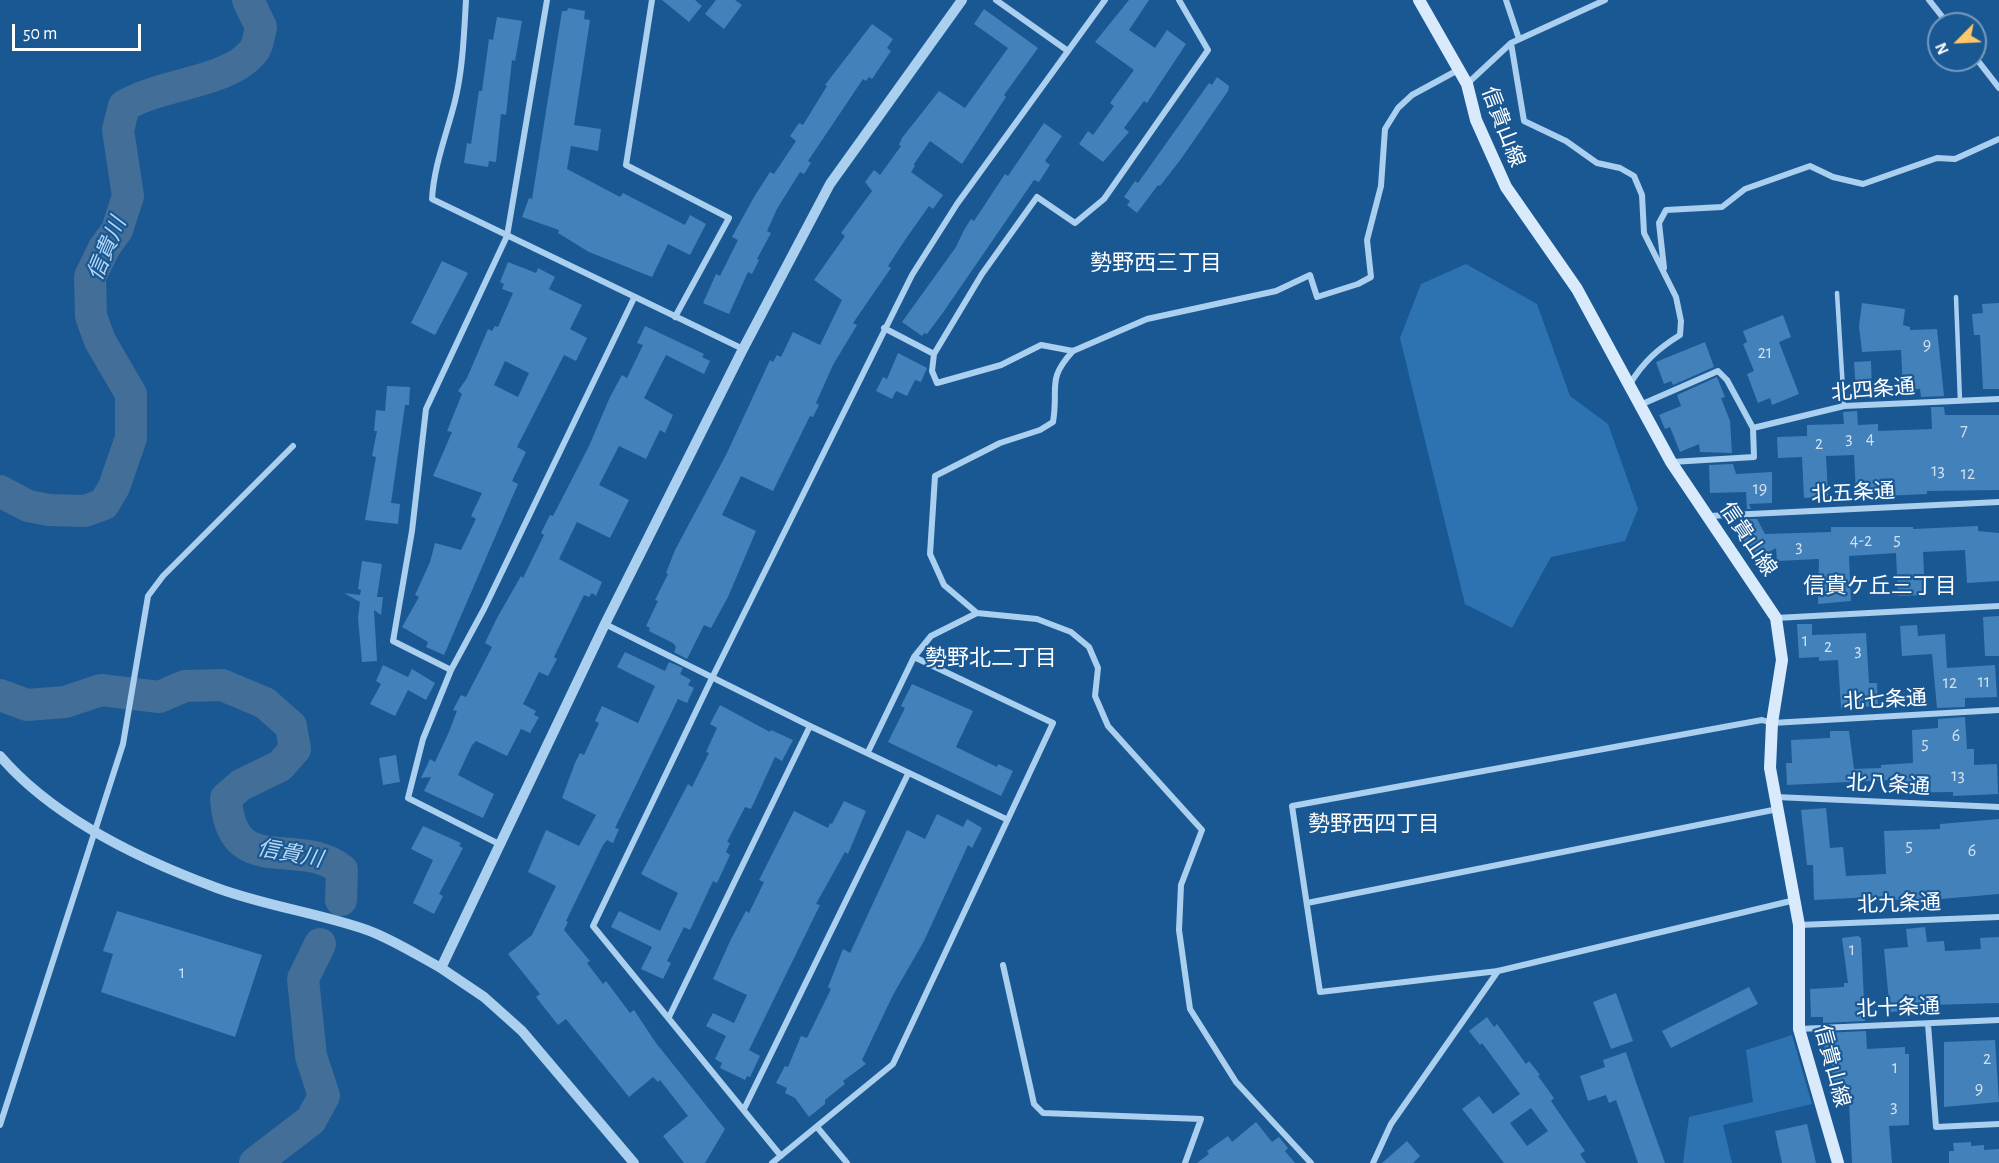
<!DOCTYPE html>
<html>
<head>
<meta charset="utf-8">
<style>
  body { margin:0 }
  #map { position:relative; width:1999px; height:1163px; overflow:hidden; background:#1a5893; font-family:"Alegreya Sans",sans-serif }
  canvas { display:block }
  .north { position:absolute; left:1927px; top:12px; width:60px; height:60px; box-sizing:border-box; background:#1a5893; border:2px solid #769bbe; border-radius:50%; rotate:246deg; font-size:16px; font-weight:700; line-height:24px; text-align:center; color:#fff }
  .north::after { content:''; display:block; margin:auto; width:21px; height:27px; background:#ffc869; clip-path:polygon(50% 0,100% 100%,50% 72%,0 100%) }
  .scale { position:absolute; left:12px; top:24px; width:129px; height:27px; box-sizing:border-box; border:3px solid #fff; border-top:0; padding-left:8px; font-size:18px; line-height:21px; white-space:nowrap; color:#fff; -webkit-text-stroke:4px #1a5893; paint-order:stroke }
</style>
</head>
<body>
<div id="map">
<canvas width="1999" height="1163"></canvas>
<div class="north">N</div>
<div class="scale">50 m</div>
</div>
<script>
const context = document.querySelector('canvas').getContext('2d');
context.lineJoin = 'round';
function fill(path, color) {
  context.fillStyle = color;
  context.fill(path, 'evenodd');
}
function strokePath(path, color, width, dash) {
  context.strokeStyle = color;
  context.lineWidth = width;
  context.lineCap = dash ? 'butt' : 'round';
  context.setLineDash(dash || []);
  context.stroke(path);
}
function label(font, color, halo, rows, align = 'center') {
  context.font = font + ' "Alegreya Sans","Noto Sans JP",sans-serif';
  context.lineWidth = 4.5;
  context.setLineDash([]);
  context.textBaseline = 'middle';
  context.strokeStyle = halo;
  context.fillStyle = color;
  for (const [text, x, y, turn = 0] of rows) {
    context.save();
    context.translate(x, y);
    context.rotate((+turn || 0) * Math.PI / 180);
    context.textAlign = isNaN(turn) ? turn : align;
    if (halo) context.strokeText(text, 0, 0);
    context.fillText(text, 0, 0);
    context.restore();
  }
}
fill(new Path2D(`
  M1466,264L1537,304L1570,396L1608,424L1638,509L1625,541L1551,557L1512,628L1465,604L1400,338L1421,284Z
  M1792,1035L1812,1104L1723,1125L1732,1163H1683L1689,1117L1753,1102L1746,1050Z`), '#2d72b1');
strokePath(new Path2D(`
  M0,491L28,506L49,510L85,511L104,504L114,487L131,438V394L100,341L91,316L90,277L104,248L117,230L128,196L118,130L124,106C162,83 226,83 252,53C258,47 259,35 261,27L248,0
  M0,695L27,705L65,702L101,690L159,697L185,686L222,685L265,703L291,726L295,749L280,766L241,785L226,798C231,882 298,834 342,870L341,900
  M255,1163L311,1120L324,1096L311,1056L303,979L320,944`), '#426e98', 32);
fill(new Path2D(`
  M662,0H695L702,6L689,22Z
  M716,0H735L742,5L724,29L705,14Z
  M1129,0H1149L1129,30L1155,48L1167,30L1186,44L1147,103L1144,101L1124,128L1129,132L1103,162L1079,144L1088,131L1093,135L1114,106L1110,103L1134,70L1095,42Z
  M568,8L585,11L584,19L590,20L574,125L601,129L598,151L571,146L567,169L620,197L623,193L685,225L690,215L706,224L690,255L668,244L652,277L589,252L558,233L559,230L522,217L529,198L532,199L562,11H567Z
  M984,9L1038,48L1004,95L1006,97L962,164L930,141L914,164L915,166L911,172L943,195L933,209L929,206L905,240L888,266L891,268L853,323L857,325L833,365L816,403L819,405L813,417L810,416L773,491L741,476L722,515L756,531L728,597L711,628L704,625L687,659L674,652L676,647L673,643L649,631L650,628L646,626L658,601L655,600L668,574L666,573L675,550L726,455L770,360L773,362L777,355L781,357L793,332L820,345L842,300L814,280L845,236L841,233L872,191L865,182L874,170L880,175L901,146L899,145L902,138L939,91L965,108L1008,48L974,24Z
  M497,17L522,21L515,61L512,60L506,115L501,114L496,162L489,161L488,167L464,163L467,143L471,144L479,91H482L489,39L493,40Z
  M872,24L893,39L887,48L891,51L872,79L869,77L866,81L863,79L808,161L811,163L804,174L800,172L777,209L767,231L771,233L757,259L759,260L752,274L748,272L729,314L703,303L716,274L720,276L738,240L732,237L754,197L770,172L774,174L796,141L790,136L799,123L803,125L827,86L825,85Z
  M1217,77L1229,86L1228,91L1181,159L1160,186L1158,185L1137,213L1127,205L1130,201L1124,197L1135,181L1138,183L1209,83L1212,85Z
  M1044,123L1062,136L1045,161L1050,165L1039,182L1034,180L942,314L927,334L924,333L922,336L902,322L956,247L964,230L971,219L974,221L1005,174L1008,176Z
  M442,261L468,273L435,335L411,323Z
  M508,262L536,273L538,268L555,277L549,289L582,305L570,329L587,338L576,361L564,355L517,447L526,452L512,481L518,484L444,655L426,647L428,642L402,627L419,597L415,595L430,562L435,543L461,550L476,519L471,516L482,493L433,476L452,432L447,431L462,394L458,391L467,378L488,329L492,331L495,326L498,327L513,293L502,289L504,284L500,282ZM505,361L529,373L518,397L494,385Z
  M1862,303L1905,309L1903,325L1910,327V330L1937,329L1944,396L1921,397L1920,389L1903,390L1901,350L1862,352L1859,326Z
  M1999,303V389H1983L1980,335H1974L1972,314L1983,313L1982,304Z
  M1783,315L1791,337L1779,342L1799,394L1772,405L1770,398L1758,403L1747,374L1754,371L1743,344L1747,342L1743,331Z
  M645,326L704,354L702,357L710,361L704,374L666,355L644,398L673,415L665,433L660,430L646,459L619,446L599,485L629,500L610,538L577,522L559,559L602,582L596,596L592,593L589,597L584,595L554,657L557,659L548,676L539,672L523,704L536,711L534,715L539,717L530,733L521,729L507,756L476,741L472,745L458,775L494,794L483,818L424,791L431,777L421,778L430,759L435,762L448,734L457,711L453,710L461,695L466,697L492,647L485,643L497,618L521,576L523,578L544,535L541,533L550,515L553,516L589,446L610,397L622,375L627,378L643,345L637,343Z
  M1705,342L1714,367L1673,385L1671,381L1664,384L1656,362Z
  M898,353L927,368L921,382L915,380L907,396L896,391L892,399L876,391L883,377L887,379Z
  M1871,361L1872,390L1856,391L1854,362Z
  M1717,377L1725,397L1721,398L1730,421L1732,453L1700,452L1699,444L1680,452L1670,427L1665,429L1659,415L1681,406L1677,395Z
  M387,386L410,387L409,405H405L391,503L400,504L398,524L365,520L376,457L372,456L377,431H374L376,410L385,411Z
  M1931,407H1944L1945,415H1999V490L1927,491V494L1883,496L1877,493L1856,494L1854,455L1826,456L1828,496L1804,498L1802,457L1778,458L1777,437L1807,436V425L1844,424L1843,412L1857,411L1858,425L1878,424V431L1932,429Z
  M1733,464L1736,474L1772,472V503L1749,504L1751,509H1747L1746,492L1710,493L1709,465Z
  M1748,519H1757L1765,534L1831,532V527H1913V529L1978,526V531L1999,533V581L1967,583L1965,550L1923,552L1925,595L1898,596L1896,553L1849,556L1851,601L1818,604L1819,559L1777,561L1776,548L1754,560L1738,530L1748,525Z
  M362,561L382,564L377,597H383L381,615L374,610L377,661L362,662L358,618L360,602L344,593L360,595L361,590L358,589Z
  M1999,616V656H1985L1983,617Z
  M1797,624H1812V635L1866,633L1869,683H1877L1878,706L1841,708L1838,660L1819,661V657L1799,658Z
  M1917,625L1918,636L1945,634L1947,668L1995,665L1997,697L1965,698V707L1937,708L1932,654L1902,656L1900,626Z
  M625,652L665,671L669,662L683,668L680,674L691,680L688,685L694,688L687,703L678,699L615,828L619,829L613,843L607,840L603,845L566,921L568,922L564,930L590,961L587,963L603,984L606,981L630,1013L634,1010L656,1043L725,1129L705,1163H684L663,1136L688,1116L660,1080L658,1082L653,1077L629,1097L566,1019L558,1025L536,997L540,994L508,954L532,935L556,886L528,872L546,830L579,846L596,815L562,798L575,763L580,753L584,755L599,723L595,721L602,706L638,723L655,686L617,667Z
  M383,665L408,677L412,669L435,683L426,700L408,690L395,716L370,704L381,684L376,681Z
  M912,684L973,711L956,747L997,767L998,764L1013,771L1001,796L888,742L905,708L901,706Z
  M720,705L770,732L771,730L793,740L782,761L775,757L751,809L745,807L727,842L730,843L726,852L730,855L717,883L713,881L690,930L684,927L667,961L671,963L663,979L641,969L652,947L611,927L619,911L660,931L677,895L678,893L641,874L688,784L692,787L709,753L706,752L717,728L710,724Z
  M1965,717L1967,749H1974V765L1997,764L1998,794L1953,796V792L1891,793L1890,780L1787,785L1786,763H1792L1791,740L1830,738V731H1849L1854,769L1881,768V765L1913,763L1912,730L1938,728V719Z
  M396,755L400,782L383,785L379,758Z
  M844,801L866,811L848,854L845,852L816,904L820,905L749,1050L760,1056L750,1077L747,1076L745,1080L720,1068L722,1063L715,1059L726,1036L706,1026L713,1013L734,1023L747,995L713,979L731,939L746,911L749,913L764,882L759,880L794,811L828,828L830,823L832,824Z
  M1826,808L1830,848L1843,847L1846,876L1886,874L1884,831L1940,829V824L1999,819V894L1917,901V899L1893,900V896L1814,900L1813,865H1807L1801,810Z
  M937,814L963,827L967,819L982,828L972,848L968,845L924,941L893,995L862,1060L866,1064L843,1081L845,1084L825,1100V1104L809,1117L795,1098L785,1093L787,1088L776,1083L785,1066L788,1067L801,1036L807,1038L831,989L828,987L843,949L850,953L907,830L925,839Z
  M423,826L461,843L459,846L463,848L439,894L443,896L434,914L413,903L433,860L411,849Z
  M117,911L262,955L235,1037L101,992L113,954L103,951Z
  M1925,927L1927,942L1944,941L1945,951L1981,949L1980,938L1999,937V1003L1930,1005V1008L1890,1012L1884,949L1908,947L1906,929Z
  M1858,936L1861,938L1865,1021L1823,1023V1017H1811L1810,989L1844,987V983H1848L1842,938Z
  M1749,987L1758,1004L1671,1048L1662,1031Z
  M1616,993L1633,1041L1611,1049L1593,1002Z
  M1487,1017L1494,1027L1497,1024L1526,1064L1529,1061L1540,1075L1538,1076L1554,1098L1551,1101L1585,1151L1580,1154L1586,1163H1504L1462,1109L1479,1096L1493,1114L1520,1094L1482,1043L1480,1045L1469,1031ZM1531,1108L1548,1131L1527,1146L1510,1123Z
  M1866,1031L1867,1049L1905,1047V1054H1909V1125L1889,1126L1892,1163H1852L1849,1102L1834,1100L1832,1064H1825L1824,1033Z
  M1995,1040L1999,1102L1944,1107V1042Z
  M1626,1052L1637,1085L1665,1163H1638L1616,1100L1609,1103L1606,1095L1588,1101L1580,1076L1605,1067L1603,1060Z
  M1256,1122L1272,1142L1279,1137L1288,1148L1285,1151L1295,1163H1197L1209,1154L1207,1151L1228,1136L1232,1142Z
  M1807,1124L1816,1163H1782L1775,1131Z
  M1407,1141L1420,1156L1413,1163H1382Z
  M1971,1142V1146L1984,1145V1150L1999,1149V1163H1949V1151H1954L1953,1143Z`), '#4381ba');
strokePath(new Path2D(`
  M1837,293L1844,406
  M1956,297L1960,401`), '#aacfef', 4.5);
strokePath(new Path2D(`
  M466,0C464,34 463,68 455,101C447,133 434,165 432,199L743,349
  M652,0L626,165L729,218L675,317
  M996,0L1068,51
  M1179,0L1208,50L1104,199L1075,223L1037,197L982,274L934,354L932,371L937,383L1001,365L1041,345L1073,351L1147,319L1276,291L1310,275L1317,297L1358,284L1371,277L1367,240L1381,186L1385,129L1398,108L1412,95L1458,70
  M1506,0L1519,39
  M1929,0L1948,24
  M1511,43L1524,121L1566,141L1597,163L1620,168L1634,176L1642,195L1644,233L1676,297L1681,321L1680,335C1659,348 1643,362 1630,384
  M1975,57L1999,88
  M1467,84L1511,43L1605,0
  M1664,268L1659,223L1666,210L1722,207L1745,189L1810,166L1833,177L1863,184L1937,158L1955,159L1999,139
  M884,328L934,354
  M1640,405L1718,371L1727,380L1753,428L1754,457L1672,462
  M1753,428L1844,406L1999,399
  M1709,516L1999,502
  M977,613L944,585L930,554L935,476L1000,443L1040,430L1053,422C1059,387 1046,380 1073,351
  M1776,618L1999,606
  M605,624L810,726L1006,819
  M451,670L393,641L412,531L426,409L507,236L547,0
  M868,752L914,657L931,636L977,613L1037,619L1071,632L1089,647L1098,668L1095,696L1108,726L1202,830L1181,885L1179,930L1190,1009L1236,1082L1311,1163
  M1776,797L1999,807
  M499,844L408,798L423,739L451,670L484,609L634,298
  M1795,900L1498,971L1320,992L1292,806L1762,720L1772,723L1999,710
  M1307,903L1778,809
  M1799,925L1999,917
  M1003,965L1034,1104L1043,1113L1201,1119L1185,1163
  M669,1017L810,726
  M1928,1024L1936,1127L1999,1124
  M1799,1029L1999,1020
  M744,1109L908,774
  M0,1125L123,744L148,596L163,576L293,446
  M817,1127L847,1163
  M781,1156L593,926L712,678L912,275L957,204L1105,0
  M772,1163L893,1064L1053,723L914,657
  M1373,1163L1391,1124L1498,971`), '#aacfef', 6);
strokePath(new Path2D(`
  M0,756C54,819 141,860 217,888C266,906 318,913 367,930C392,939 417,955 441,968
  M634,1163L522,1031L484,997L441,968L605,624L743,349L830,184L962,0`), '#aacfef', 10);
strokePath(new Path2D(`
  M1419,0L1467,84L1476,120L1506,187L1577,289L1671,462L1776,618L1782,660L1772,723L1770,768L1799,925V1029L1838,1163`), '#d8eafb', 12);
label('18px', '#d0e0ee', null, [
  ["9",1927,345],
  ["21",1765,353],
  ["7",1964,431],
  ["3",1849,439],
  ["4",1870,439],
  ["2",1819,444],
  ["13",1938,471],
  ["12",1968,474],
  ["19",1760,489],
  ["5",1897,540],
  ["4-2",1861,541],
  ["3",1799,547],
  ["1",1805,641],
  ["2",1828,647],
  ["3",1858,651],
  ["11",1984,682],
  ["12",1950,683],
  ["6",1956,736],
  ["5",1925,744],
  ["13",1958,776],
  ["5",1909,846],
  ["6",1972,851],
  ["1",1852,950],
  ["1",182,973],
  ["2",1987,1059],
  ["1",1895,1068],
  ["9",1979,1089],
  ["3",1894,1107]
]);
label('21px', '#fff', '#1a5893', [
  ["信貴山線",1503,127,69],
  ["北四条通",1873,390,-5],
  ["北五条通",1853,493,-3],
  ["信貴山線",1748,539,56],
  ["北七条通",1885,700,-3],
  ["北八条通",1888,785,3],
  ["北九条通",1899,904,-2],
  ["北十条通",1898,1008,-2],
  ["信貴山線",1832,1066,75]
]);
label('italic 22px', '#b6d8f6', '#1a5893', [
  ["信貴川",107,249,-67],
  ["信貴川",290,854,11]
]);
label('22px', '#fff', '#1a5893', [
  ["勢野西三丁目",1156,263],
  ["信貴ケ丘三丁目",1880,586],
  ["勢野北二丁目",991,658],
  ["勢野西四丁目",1374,824]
]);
</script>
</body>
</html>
